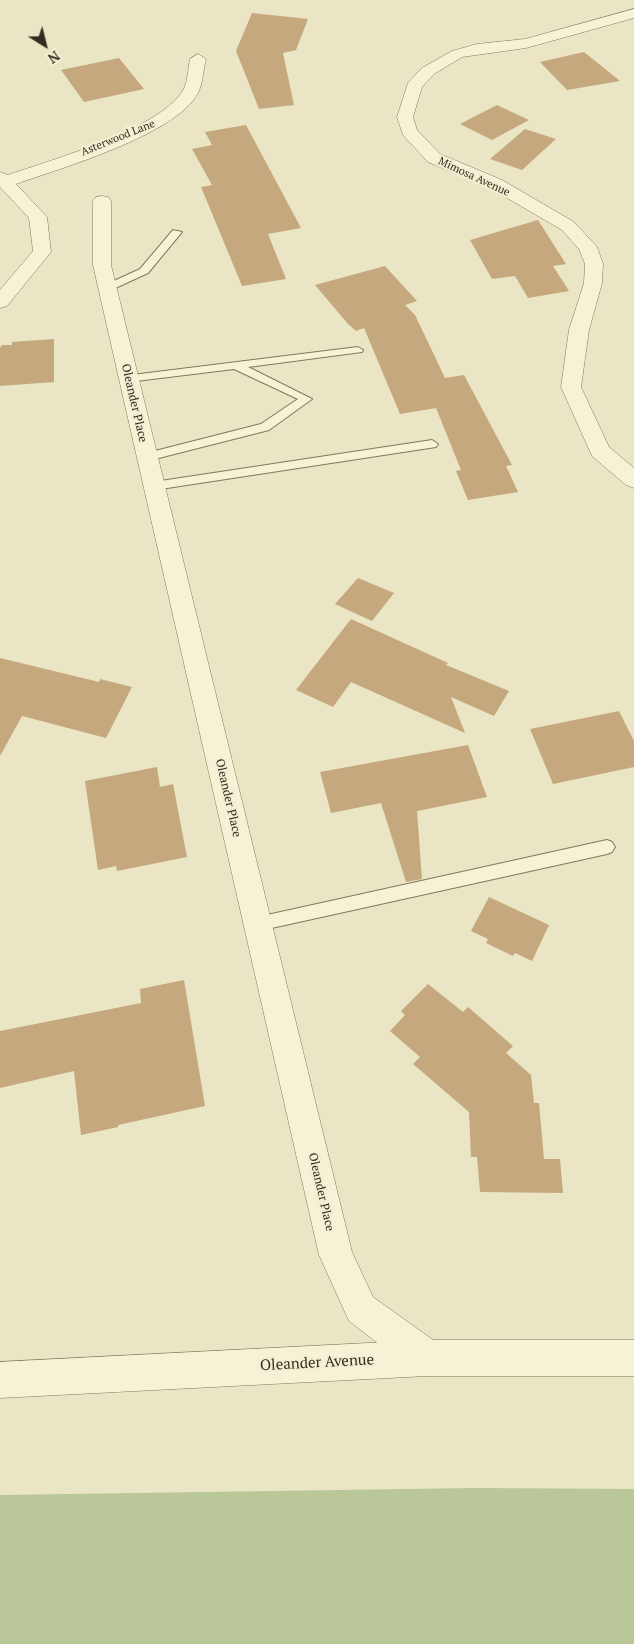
<!DOCTYPE html>
<html>
<head>
<meta charset="utf-8">
<style>
  body { margin:0 }
  #map { position:relative; width:634px; height:1644px; overflow:hidden; background:#eae5c4; font-family:"PT Serif",serif }
  canvas { display:block }
  .north { position:absolute; left:20px; top:20px; width:50px; height:50px; -webkit-text-stroke:4px #f2efd3; paint-order:stroke; rotate:144deg; font-size:14px; font-weight:700; line-height:20px; text-align:center; color:#342d1f }
  .north::after { content:''; display:block; margin:auto; width:18px; height:22px; background:#342d1f; clip-path:polygon(50% 0,100% 100%,50% 72%,0 100%) }
</style>
</head>
<body>
<div id="map">
<canvas width="634" height="1644"></canvas>
<div class="north">N</div>
</div>
<script>
const context = document.querySelector('canvas').getContext('2d');
context.lineJoin = 'round';
function fill(path, color) {
  context.fillStyle = color;
  context.fill(path, 'evenodd');
}
function strokePath(path, color, width, dash) {
  context.strokeStyle = color;
  context.lineWidth = width;
  context.lineCap = dash ? 'butt' : 'round';
  context.setLineDash(dash || []);
  context.stroke(path);
}
function label(font, color, halo, rows, align = 'center') {
  context.font = font + ' "PT Serif",serif';
  context.lineWidth = 4.5;
  context.setLineDash([]);
  context.textBaseline = 'middle';
  context.strokeStyle = halo;
  context.fillStyle = color;
  for (const [text, x, y, turn = 0] of rows) {
    context.save();
    context.translate(x, y);
    context.rotate((+turn || 0) * Math.PI / 180);
    context.textAlign = isNaN(turn) ? turn : align;
    if (halo) context.strokeText(text, 0, 0);
    context.fillText(text, 0, 0);
    context.restore();
  }
}
fill(new Path2D(`
  M475,1488L634,1489V1644H0V1495Z`), '#bac799');
fill(new Path2D(`
  M252,13L308,19L296,50L283,53L294,105L259,109L236,51Z
  M584,52L620,81L567,90L540,62Z
  M119,58L144,89L84,102L61,70Z
  M497,105L529,120L492,140L460,124Z
  M246,125L301,228L268,234L286,279L242,286L201,187L212,185L192,149L212,145L205,132Z
  M525,129L556,139L522,170L490,159Z
  M538,220L566,264L553,266L569,291L528,298L515,276L492,279L470,240Z
  M385,266L417,301L405,305L415,315L445,378L464,375L512,465L506,466L518,492L468,500L456,471L461,470L436,408L400,414L364,328L356,331L348,324L315,285Z
  M54,339V382L0,386V348L2,345H12V342Z
  M358,578L394,593L372,621L335,604Z
  M351,619L448,663L446,665L509,691L494,716L451,697L465,733L351,682L333,707L296,690Z
  M0,658L99,682L100,679L132,687L106,738L22,716L0,756Z
  M619,711L634,741V767L553,784L530,729Z
  M468,745L487,797L417,811L422,879L406,882L381,803L331,813L320,772Z
  M157,767L160,787L173,784L187,857L117,871L116,866L98,870L85,781Z
  M489,897L549,925L532,961L515,953L513,956L486,943L488,939L471,931Z
  M184,980L205,1106L118,1125V1127L81,1135L74,1071L0,1088V1031L141,1003L140,989Z
  M428,984L463,1012L468,1007L513,1046L506,1053L531,1075L534,1103H539L544,1159H560L563,1193L480,1192L477,1157H471L469,1112L413,1064L420,1057L390,1031L405,1015L401,1011Z`), '#c5a87d');
const service = new Path2D(`
  M173,230L182,232L148,273L111,290H103V286L140,269Z
  M358,347L363,350L362,352L248,367L312,399L269,430L147,461L141,457L147,453L261,424L298,399L234,369L128,382L122,378L124,376Z
  M432,440L438,444L436,447L154,490L148,486L154,482Z
  M607,840L612,842L615,847L612,852L607,854L258,931L252,929L250,924L252,919L258,917Z`);
const minor = new Path2D(`
  M634,9V18L526,48L462,57L434,74L422,87L413,117L417,130L440,154L502,180L574,222L597,247L603,264L602,283L589,330L581,387L609,447L634,468V488L626,485L592,456L561,387L569,330L584,283L585,264L579,249L562,230L490,188L428,162L403,135L397,117L408,83L422,68L452,51L477,44L525,39Z
  M198,54L206,59C203,70 203,83 198,93C176,135 61,168 16,184L47,217L51,252L7,306L0,308V290L33,251L29,218L0,187V172L8,175C51,160 157,130 182,92C188,83 188,69 190,59Z
  M102,196L108,197L111,201V265L352,1252L373,1297L440,1345L445,1358L440,1371L427,1376L414,1371L349,1321L319,1255L93,265V201L96,197Z`);
const tertiary = new Path2D(`
  M427,1340H634V1376H427L0,1398V1362Z`);
strokePath(service, '#83785c', 2);
strokePath(minor, '#83785c', 1);
strokePath(tertiary, '#83785c', 1);
fill(service, '#f6f2d6');
fill(minor, '#f6f2d6');
fill(tertiary, '#f6f2d6');
label('11px', '#342d1f', '#f2efd3', [
  ["Asterwood Lane",118,138,-22],
  ["Mimosa Avenue",474,177,25]
]);
label('12px', '#342d1f', '#f2efd3', [
  ["Oleander Place",134,403,77],
  ["Oleander Place",228,798,77],
  ["Oleander Place",321,1192,77]
]);
label('15px', '#342d1f', '#f2efd3', [
  ["Oleander Avenue",317,1363,-3]
]);
</script>
</body>
</html>
